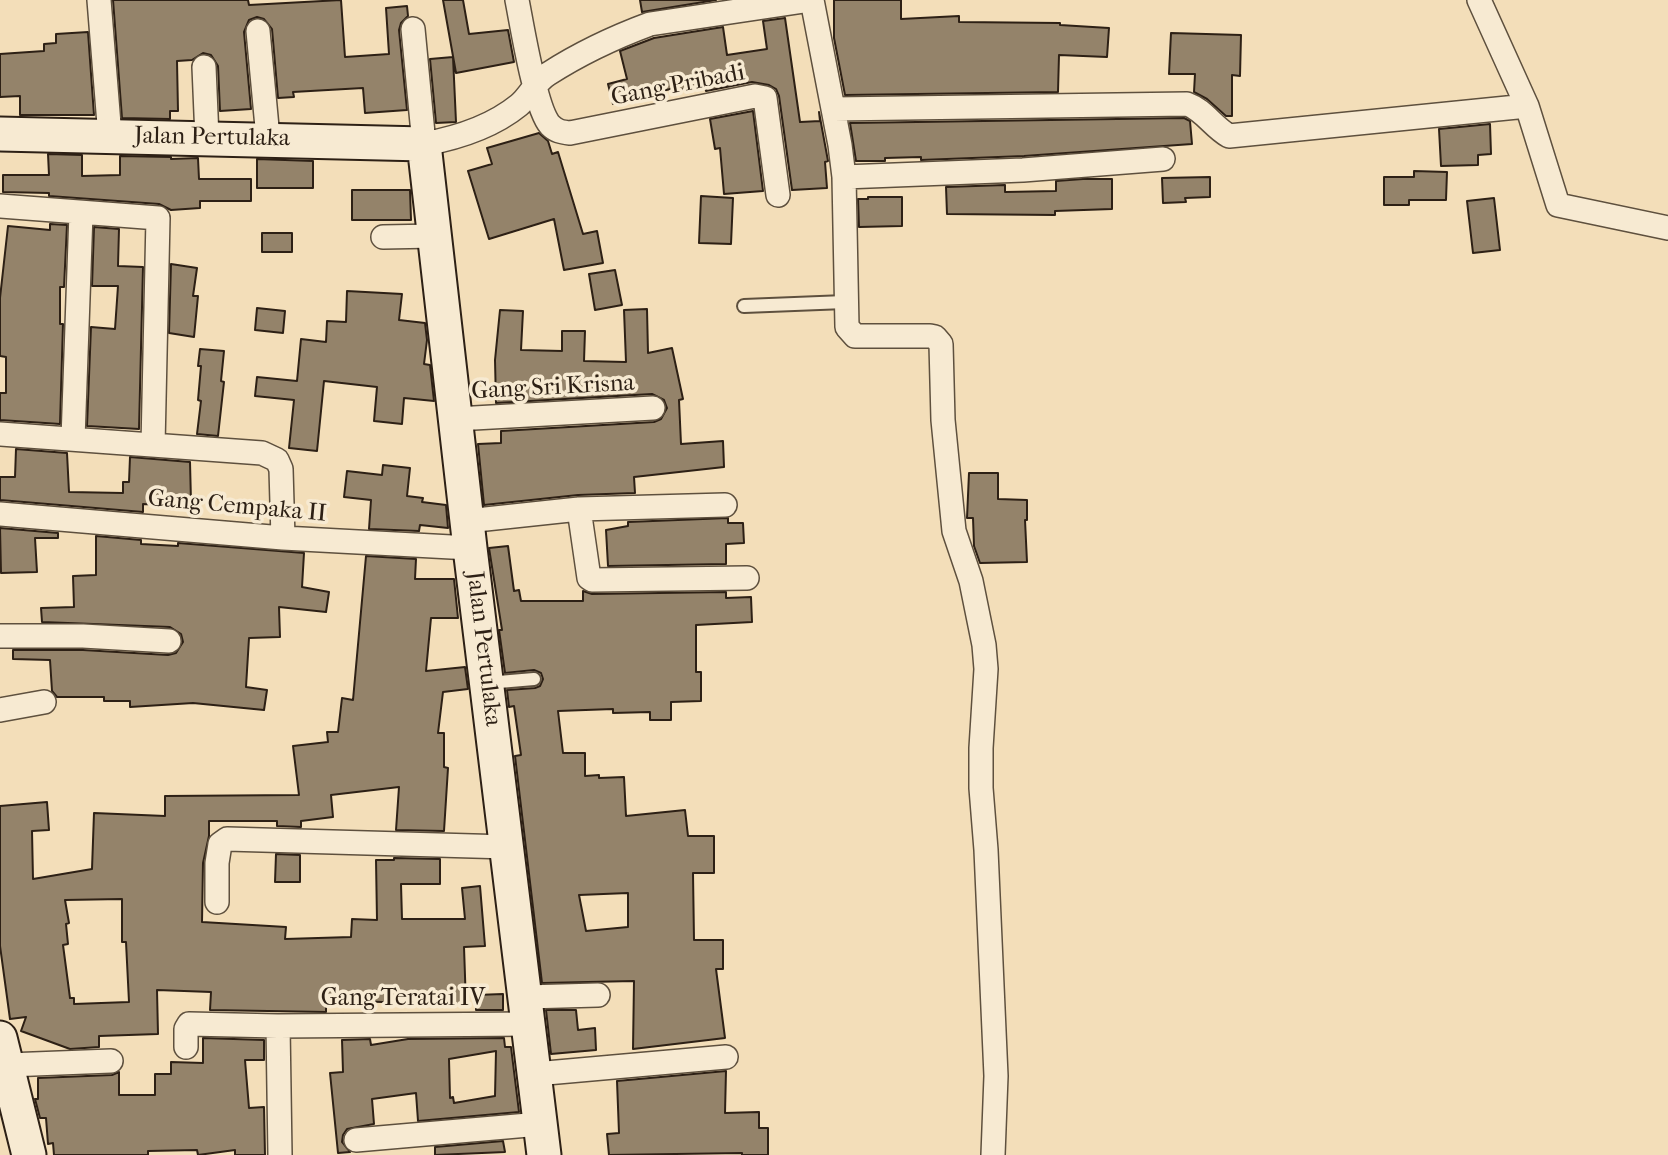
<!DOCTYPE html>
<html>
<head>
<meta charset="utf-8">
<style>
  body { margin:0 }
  canvas { display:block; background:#f3deb9 }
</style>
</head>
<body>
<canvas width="1668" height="1155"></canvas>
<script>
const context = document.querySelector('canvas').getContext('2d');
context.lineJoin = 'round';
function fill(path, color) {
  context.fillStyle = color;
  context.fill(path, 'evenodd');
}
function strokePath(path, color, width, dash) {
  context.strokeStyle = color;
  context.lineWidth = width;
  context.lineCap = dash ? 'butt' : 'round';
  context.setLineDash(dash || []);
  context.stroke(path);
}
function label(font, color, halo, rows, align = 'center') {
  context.font = font + ' "IM FELL French Canon",serif';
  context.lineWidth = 7;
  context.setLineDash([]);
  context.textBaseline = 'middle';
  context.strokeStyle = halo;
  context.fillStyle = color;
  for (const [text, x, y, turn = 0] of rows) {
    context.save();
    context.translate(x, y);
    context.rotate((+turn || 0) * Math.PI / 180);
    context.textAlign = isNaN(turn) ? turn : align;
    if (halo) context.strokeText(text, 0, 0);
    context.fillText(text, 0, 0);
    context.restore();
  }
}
const building = new Path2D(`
  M113,0H248L249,5L341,0L345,57L389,54L386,8L407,6L408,16L401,23L399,30L407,110L365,113L363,88L293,92L294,97L278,98L272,29L264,19L257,17L249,20L244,32L251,109L220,111L218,66L211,55L203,53L192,60L177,61L178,111H170V119L122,118Z
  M443,0H463L469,34L508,30L514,62L456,73Z
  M640,0H716L642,12Z
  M834,0H901V19L959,16V22L1060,23V25L1109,28L1107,57L1059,55L1058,92L845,95L834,38Z
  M785,18L800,122L820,121L819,112L828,161L825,162L827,188L792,190L779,96L776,89L769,85L752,82L706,91L705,86L679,90L678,87L613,104L608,84L627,79L620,51L654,38L723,27L727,55L767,49L763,21Z
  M88,32L94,115H20V96L0,97V54L44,51V44L56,43V34Z
  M1171,33L1241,35L1240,76L1232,75V116H1226L1207,99L1194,92L1195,74H1169Z
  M453,57L456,122L436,123L430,59Z
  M753,111L763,191L724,194L720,148L715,149L710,119Z
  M1184,118L1190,121L1192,144L1024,156L921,160V157L885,158V161H856L850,123Z
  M1490,124L1491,154L1478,155V165L1441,166L1439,129Z
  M539,133L548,141L552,154L558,152L583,234L597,231L603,263L564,270L554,219L489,239L468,171L492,164L487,148Z
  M48,154L82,155V176L120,175V156L171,157V159L198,158L199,179H251V201H200V208L171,210L159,204L49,196V193L3,192V175H49Z
  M257,159L313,161V188H257Z
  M1414,171L1447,172L1446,200H1409V205H1384V177H1414Z
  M1210,177V197L1185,198L1186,202L1163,203L1162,178Z
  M1083,179H1112V209L1055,211V215L947,214L946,187L1005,185V192L1056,191V181Z
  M352,190H410L411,220H352Z
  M701,196L733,198L731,244L699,243Z
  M868,197H902V226L859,227L858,199H868Z
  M1494,198L1500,250L1473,253L1467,201Z
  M50,224L67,225L64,287H60V324H63L60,424L0,420V393H6V357L0,356V298L8,226L50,230Z
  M94,227L119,229L118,266L143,267L139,429L87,426L91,327L115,329L118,286H92Z
  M262,233H292V252H262Z
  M171,264L197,268L193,296H198L194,337L169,333Z
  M615,270L622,305L595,310L589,274Z
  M347,291L402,294L399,320L425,323L427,340L424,364L430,365L434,401L404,398L402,424L374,421L377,387L324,381L317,451L289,448L294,400L255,396L257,377L297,381L301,339L326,342L327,321L346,322Z
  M257,308L285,311L283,333L255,330Z
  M647,309L648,353L672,348L683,399L679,400L681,444L723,441L724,467L634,477L635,493L578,495L484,505L478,444L501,443V431L654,422L661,419L667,408L664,400L652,394L496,403L495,360L500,310L523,311L521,350L562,351V331H585L584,361L626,362L624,310Z
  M200,349L224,351L221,381L224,382L218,436L197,434L201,401L198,400L201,366H198Z
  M16,449L67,453L69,492L123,493V482H129L130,457L190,462L191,502H176V506L143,504V512L0,500V477H15Z
  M383,465L410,468L407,496L423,498L422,502L446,505L448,528L420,525L419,531L369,529L371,500L344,497L347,471L382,475Z
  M969,473H998V499L1027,500V520H1025L1027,562L980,563L974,546L973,518H967Z
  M728,518V523H743L744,543L726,544V564L608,566L606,530L628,526V522Z
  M0,528L58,533V538H35L37,572L1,573Z
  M96,536L141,540V544L178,546V543L304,553L302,587L329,592L326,612L279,607L280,637L249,638L246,687L267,690L264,710L193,703L130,707V701H104V697H57L52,691L50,660L13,659V650H83L168,655L176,653L183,642L181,634L170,627L42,622L41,608L74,607L73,576L96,575Z
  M508,546L514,591L519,590L521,601H583V591L592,594L726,592V598L751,597L752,622L696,625V672H701V701L671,702V720H650V712L613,713V709L558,711L563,753H585V776L599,775V778L624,777L626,816L685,810L688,836H714V873H693L694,940H723V969H716L725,1038L633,1049L634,981L542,983L515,756L521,755L514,706L509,707L507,690L535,688L540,686L543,679L541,673L534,670L505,673L499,630H502L489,548ZM628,893V927L586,931L579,895Z
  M366,556L416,559L415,579H454L458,618H431L426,671L465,667L468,689L443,692L438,733H444V767L448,768L444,831L396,830L399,787L331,795L333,817L301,821V827L277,826V821H209V836L203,863L202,922L286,927L285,939L351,937L352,919L377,920L376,860H394V858L440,859V884H401L402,919H465L462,888L480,886L485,946L464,947L466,1005L326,1000V1012L210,1010L211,992L157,990L158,1034L99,1036V1047L70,1049L21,1031L26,1017L10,1019L0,946V806L47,802L49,830L32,831L33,879L92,869L94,813L165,816V796L299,795L293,746L328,742L327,732H338L342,698L353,700ZM122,899V942H126L129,1002L74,1004V998H70L63,945L68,944L66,924L69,923L65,900Z
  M276,854L300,855V882H275Z
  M503,994V1010H476V995Z
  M546,1010H576L578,1030L595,1028L596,1050L551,1054Z
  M203,1038L264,1040V1060H245L249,1108L264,1107L265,1155H235V1150L198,1155L197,1150L148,1151V1155H54L53,1143L48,1144L46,1118H40L35,1099H38V1078L112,1075L119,1072V1095H155V1074H171V1062L203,1063Z
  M504,1038L505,1047H511L519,1112L418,1121L416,1093L372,1099L374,1124L347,1129L343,1135L342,1142L350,1152L338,1153L330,1073L343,1072L342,1040L370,1039L371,1045L408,1039ZM496,1051L495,1096L454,1103L453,1097L450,1098L449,1059Z
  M726,1071L725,1113L759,1112V1128H768V1155H742V1153L609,1155L607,1134L619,1133L617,1081Z
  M503,1141L505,1152L435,1155V1147Z`);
fill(building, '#94836a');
strokePath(building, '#2d2015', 2);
const lane = new Path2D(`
  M744,306L845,302
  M487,683L534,679`);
const street = new Path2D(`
  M99,0L110,137
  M517,0C522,25 535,108 550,125C556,131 561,132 570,133L755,96L765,98L778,195
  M812,0L840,145L844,177L847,327L855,336H930L935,337L941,344L943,420L954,531L971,581L984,645L986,669L981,748V788L986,850L996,1076L993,1155
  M413,29L424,144C457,138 492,127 519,105C530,96 535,82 548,74C579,54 615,37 650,24L811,0
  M258,31L268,138
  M204,67L207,138
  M1527,106L1558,205L1668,228
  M834,109L1187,104C1204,110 1213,127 1229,136L1527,106L1479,0
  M844,177L1023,170L1163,159
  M0,206L158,218L153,445
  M383,237L435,236
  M456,419L653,408
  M0,434L262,453L277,460L281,469L283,538
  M73,439L81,213
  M579,509L589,578L592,580L747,578
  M0,514L283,538L470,548
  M467,521L579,509L725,505
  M0,636H83L169,641
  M0,710L44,702
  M217,902V863L220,844L227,839L508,847
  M526,997L598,995
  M278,1026L529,1024
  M186,1047V1029L189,1024L278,1026L280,1155
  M8,1065L111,1061
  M535,1074L726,1057
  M356,1140L540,1124`);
const secondary = new Path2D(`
  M0,134L424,144L470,548L544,1155
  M0,1038L29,1155`);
strokePath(lane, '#5e503e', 16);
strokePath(street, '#5e503e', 26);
strokePath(secondary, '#2d2015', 37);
strokePath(lane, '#f7ead2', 12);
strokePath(street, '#f7ead2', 23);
strokePath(secondary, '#f7ead2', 33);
label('24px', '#2d2015', '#f7ead2', [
  ["Gang Pribadi",678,86,-11],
  ["Jalan Pertulaka",212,138,1],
  ["Gang Sri Krisna",553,388,-3],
  ["Gang Cempaka II",237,507,5],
  ["Jalan Pertulaka",483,649,83],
  ["Gang Teratai IV",403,999]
]);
</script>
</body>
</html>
